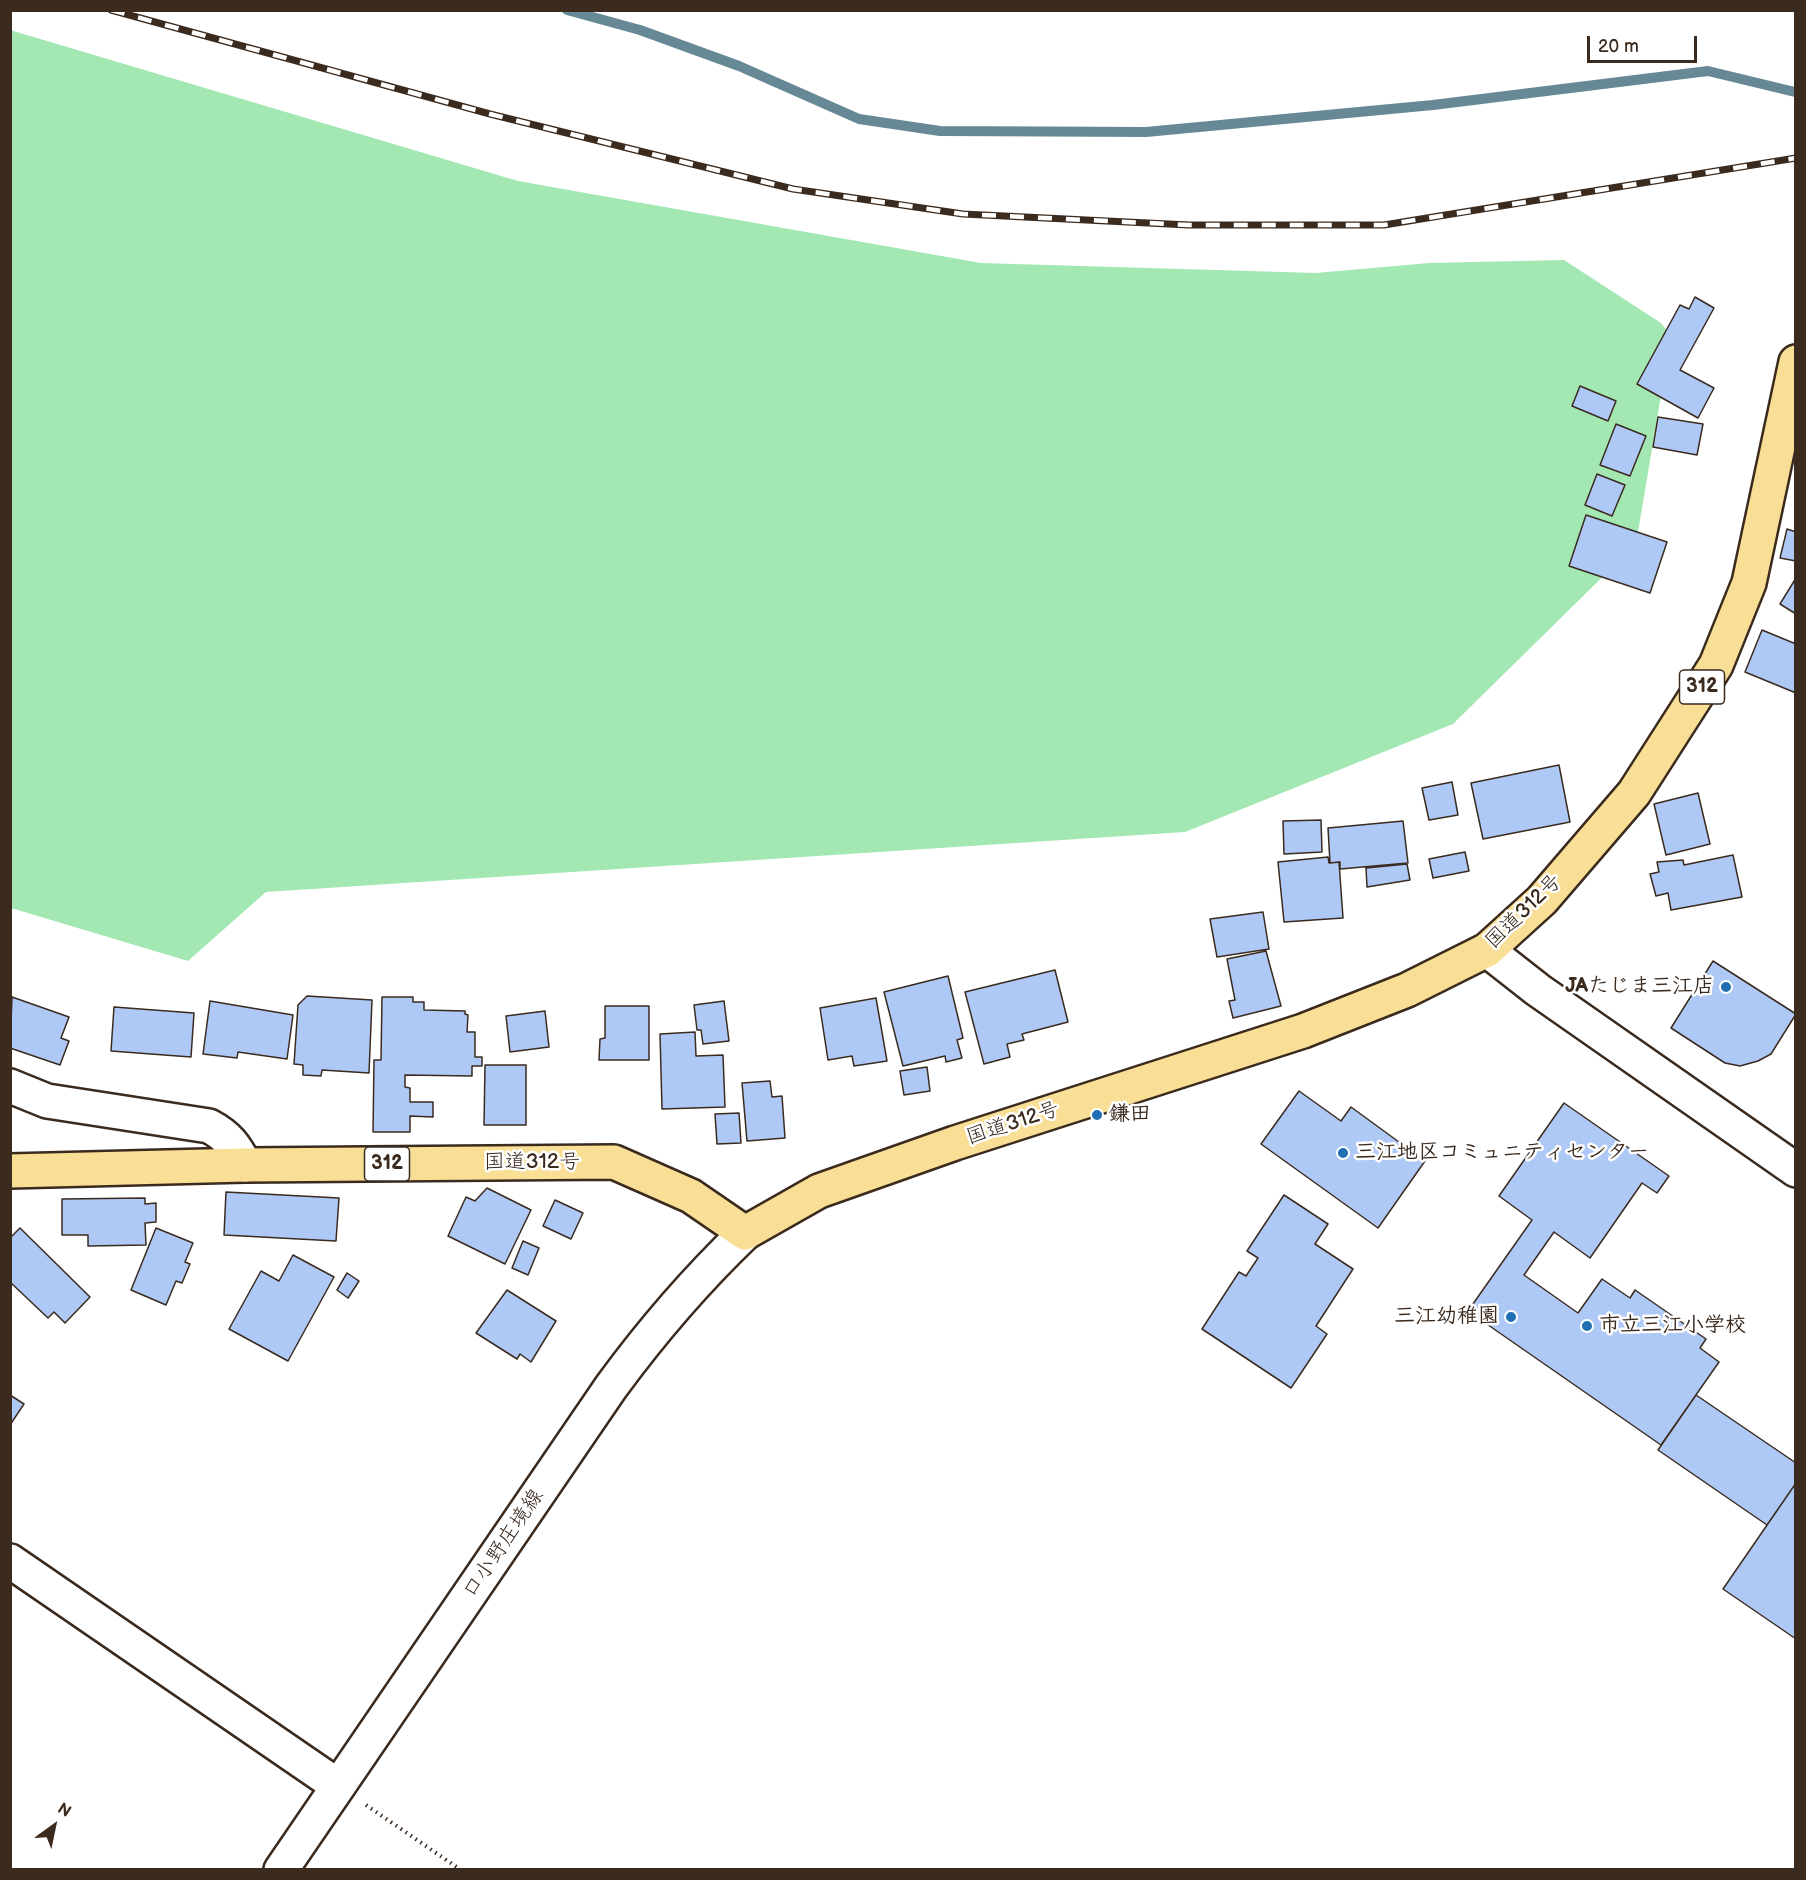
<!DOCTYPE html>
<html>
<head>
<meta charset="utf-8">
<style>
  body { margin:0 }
  #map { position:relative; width:1806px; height:1880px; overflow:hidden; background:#fff; font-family:"Balsamiq Sans",sans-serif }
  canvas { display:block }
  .frame { position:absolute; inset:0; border:12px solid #3b2a1e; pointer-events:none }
  .north { position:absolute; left:24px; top:1796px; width:60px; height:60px; -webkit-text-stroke:4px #fff; paint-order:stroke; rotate:33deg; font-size:16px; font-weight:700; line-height:24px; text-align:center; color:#3b2a1e }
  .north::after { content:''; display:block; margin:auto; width:21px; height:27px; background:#3b2a1e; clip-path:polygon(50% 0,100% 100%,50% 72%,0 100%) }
  .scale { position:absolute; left:1587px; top:36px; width:110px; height:27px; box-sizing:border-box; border:3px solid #3b2a1e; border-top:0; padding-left:8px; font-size:18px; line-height:21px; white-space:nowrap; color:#3b2a1e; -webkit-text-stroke:4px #fff; paint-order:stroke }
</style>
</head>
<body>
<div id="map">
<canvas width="1806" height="1880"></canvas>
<div class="frame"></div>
<div class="north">N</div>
<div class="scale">20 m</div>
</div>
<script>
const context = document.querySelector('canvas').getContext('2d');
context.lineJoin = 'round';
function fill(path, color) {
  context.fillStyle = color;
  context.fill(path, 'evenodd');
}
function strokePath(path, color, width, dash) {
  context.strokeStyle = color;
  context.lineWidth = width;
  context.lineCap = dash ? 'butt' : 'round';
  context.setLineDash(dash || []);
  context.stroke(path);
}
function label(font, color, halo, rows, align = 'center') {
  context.font = font + ' "Balsamiq Sans","Klee One",sans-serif';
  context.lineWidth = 5;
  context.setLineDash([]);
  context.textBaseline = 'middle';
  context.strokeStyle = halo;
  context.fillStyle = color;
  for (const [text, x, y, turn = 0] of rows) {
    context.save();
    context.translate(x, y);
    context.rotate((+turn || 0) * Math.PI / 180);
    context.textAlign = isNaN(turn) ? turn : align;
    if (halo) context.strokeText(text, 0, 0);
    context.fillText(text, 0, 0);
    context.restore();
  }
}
fill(new Path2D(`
  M10,30L518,181L981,263L1316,273L1429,263L1564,260L1661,323L1671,336L1636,544L1453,724L1185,832L266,892L188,961L11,908Z`), '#a3e8b3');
strokePath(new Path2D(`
  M567,10L640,30L739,66L859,119L940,131L1146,132L1433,105L1708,71L1795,92`), '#678996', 10);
const building = new Path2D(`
  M1695,297L1714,308L1680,370L1714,388L1698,418L1637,384L1680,305L1689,309Z
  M1580,386L1616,401L1608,421L1572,406Z
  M1658,417L1703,424L1697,455L1653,447Z
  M1616,424L1646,436L1630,476L1600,465Z
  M1597,474L1625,485L1612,516L1585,505Z
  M1586,515L1667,542L1650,593L1569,566Z
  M1787,529L1796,532V561L1780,558Z
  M1796,578V614L1780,604Z
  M1762,630L1796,644V693L1745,672Z
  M1559,765L1570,822L1483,839L1471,783Z
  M1452,782L1458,815L1429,820L1422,788Z
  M1698,793L1710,844L1666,855L1654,804Z
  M1321,820L1322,852L1284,854L1283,821Z
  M1403,821L1408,863L1340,869V862L1330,863L1328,828Z
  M1465,852L1469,871L1433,878L1429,859Z
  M1733,855L1742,897L1671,910L1668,893L1656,896L1650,874L1659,872L1657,862L1683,860L1684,865Z
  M1328,857L1329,863L1339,862L1343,918L1284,922L1278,862Z
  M1407,864L1410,880L1367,887L1366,868Z
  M1263,912L1269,949L1217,957L1210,919Z
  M1266,951L1281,1006L1233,1018L1229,1001L1235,1000L1227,959Z
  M1713,961L1796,1014L1771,1054L1758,1061L1740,1066L1725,1063L1671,1028Z
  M1055,970L1068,1022L1022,1034L1024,1040L1007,1044L1010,1057L984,1064L965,992Z
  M948,976L963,1038L957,1040L962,1058L946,1062L945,1056L903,1066L884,992Z
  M307,996L372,1000L369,1073L322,1070L321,1076L303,1075V1065L294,1064L298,1005Z
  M12,997L69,1017L61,1038L69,1041L60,1065L10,1048Z
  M382,997H413V1002H424V1010L465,1011V1014L468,1015L467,1032H475V1057H482V1066H472V1076L405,1075V1087L410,1088V1102H433V1117L410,1116V1132H373L374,1060H381Z
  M876,998L887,1061L854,1066L852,1056L828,1060L820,1008Z
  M210,1001L293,1015L287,1059L238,1052L237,1058L203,1054Z
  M724,1001L729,1041L703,1044L701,1030H697L694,1005Z
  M605,1006H649V1060H599L600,1039L605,1038Z
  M114,1007L194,1013L191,1057L111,1051Z
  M545,1011L549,1047L510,1052L506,1016Z
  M695,1032L696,1056L723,1055L725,1107L662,1109L660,1034Z
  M485,1065H526V1125H484Z
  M927,1067L930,1091L904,1095L900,1071Z
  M770,1081L772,1097L782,1096L785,1138L747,1141L742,1083Z
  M1299,1091L1341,1121L1351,1107L1425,1161L1378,1228L1261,1144Z
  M1564,1103L1669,1176L1657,1193L1642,1183L1590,1258L1554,1232L1524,1275L1578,1313L1602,1279L1630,1298L1635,1290L1706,1339L1700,1348L1719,1362L1661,1445L1468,1311L1532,1220L1499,1196Z
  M739,1113L741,1143L717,1144L715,1114Z
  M487,1188L531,1210L505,1264L448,1236L466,1197L475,1201Z
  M226,1192L339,1198L336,1241L224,1235Z
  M1284,1195L1328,1224L1315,1244L1353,1269L1316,1326L1327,1334L1291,1388L1202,1329L1239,1272L1246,1276L1258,1258L1247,1251Z
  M145,1198V1204L156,1203V1222L145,1223L146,1245L88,1246V1235H62V1199Z
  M555,1200L583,1213L571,1239L543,1226Z
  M20,1228L90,1297L65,1323L54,1312L48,1318L10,1282V1238Z
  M156,1228L193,1243L185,1262L190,1264L182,1283L176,1281L166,1305L131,1290Z
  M523,1241L539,1248L528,1275L512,1268Z
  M293,1255L334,1277L288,1361L229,1329L261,1271L279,1281Z
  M347,1273L359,1281L348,1298L337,1290Z
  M507,1290L556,1321L531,1362L520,1354L517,1359L476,1333Z
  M10,1395L24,1404L10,1425Z
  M1696,1395L1796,1463V1483L1767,1525L1658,1450Z
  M1796,1483V1639L1723,1589Z`);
fill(building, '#aec9f6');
strokePath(building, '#3b2a1e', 1.5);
const street = new Path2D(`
  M10,1086L47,1101L209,1126C228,1136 235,1146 245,1165
  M10,1561L338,1786`);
const secondary = new Path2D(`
  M1487,950L1538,990L1796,1170
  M281,1870L611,1387C652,1331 695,1281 745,1233`);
const highway = new Path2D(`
  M10,1171L245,1165L614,1162L691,1196L745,1233L819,1191L955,1143L1303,1031L1407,990L1487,950L1542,900L1634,793L1716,665L1749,583L1796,362`);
strokePath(street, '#3b2a1e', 38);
strokePath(secondary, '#3b2a1e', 38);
strokePath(highway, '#3b2a1e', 38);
strokePath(new Path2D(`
  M366,1805L461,1870`), '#3b2a1e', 4, [1.5, 4.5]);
strokePath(street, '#fff', 33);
strokePath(secondary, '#fff', 33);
strokePath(highway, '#f9df96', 33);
const rail = new Path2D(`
  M111,10L490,114L793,189L963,214L1189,225H1384L1796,158`);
strokePath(rail, '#3b2a1e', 7);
strokePath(rail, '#fff', 4.5, [14]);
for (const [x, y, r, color] of [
  [1726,987,6,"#1f6fb2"],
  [1097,1115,6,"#1f6fb2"],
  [1343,1153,6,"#1f6fb2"],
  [1511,1317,6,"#1f6fb2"],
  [1587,1326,6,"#1f6fb2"]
]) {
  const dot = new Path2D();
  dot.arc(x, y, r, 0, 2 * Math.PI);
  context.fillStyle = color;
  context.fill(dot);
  strokePath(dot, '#fff', 2);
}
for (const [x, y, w] of [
  [1702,687,45],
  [387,1164,45]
]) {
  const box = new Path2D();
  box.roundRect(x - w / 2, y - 17, w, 34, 4.5);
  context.fillStyle = '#fff';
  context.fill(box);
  strokePath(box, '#3b2a1e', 1.5);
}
label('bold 20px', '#3b2a1e', null, [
  ["312",1702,687],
  ["312",387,1164]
]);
label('21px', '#3b2a1e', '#fff', [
  ["国道312号",1524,912,-44],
  ["国道312号",1013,1124,-18],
  ["国道312号",532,1163],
  ["口小野庄境線",504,1544,-56]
]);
label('bold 21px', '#3b2a1e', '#fff', [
  ["JAたじま三江店",1714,987,"right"],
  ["鎌田",1109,1115],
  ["三江地区コミュニティセンター",1355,1153],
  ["三江幼稚園",1499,1317,"right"],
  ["市立三江小学校",1599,1326]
], 'left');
</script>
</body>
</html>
